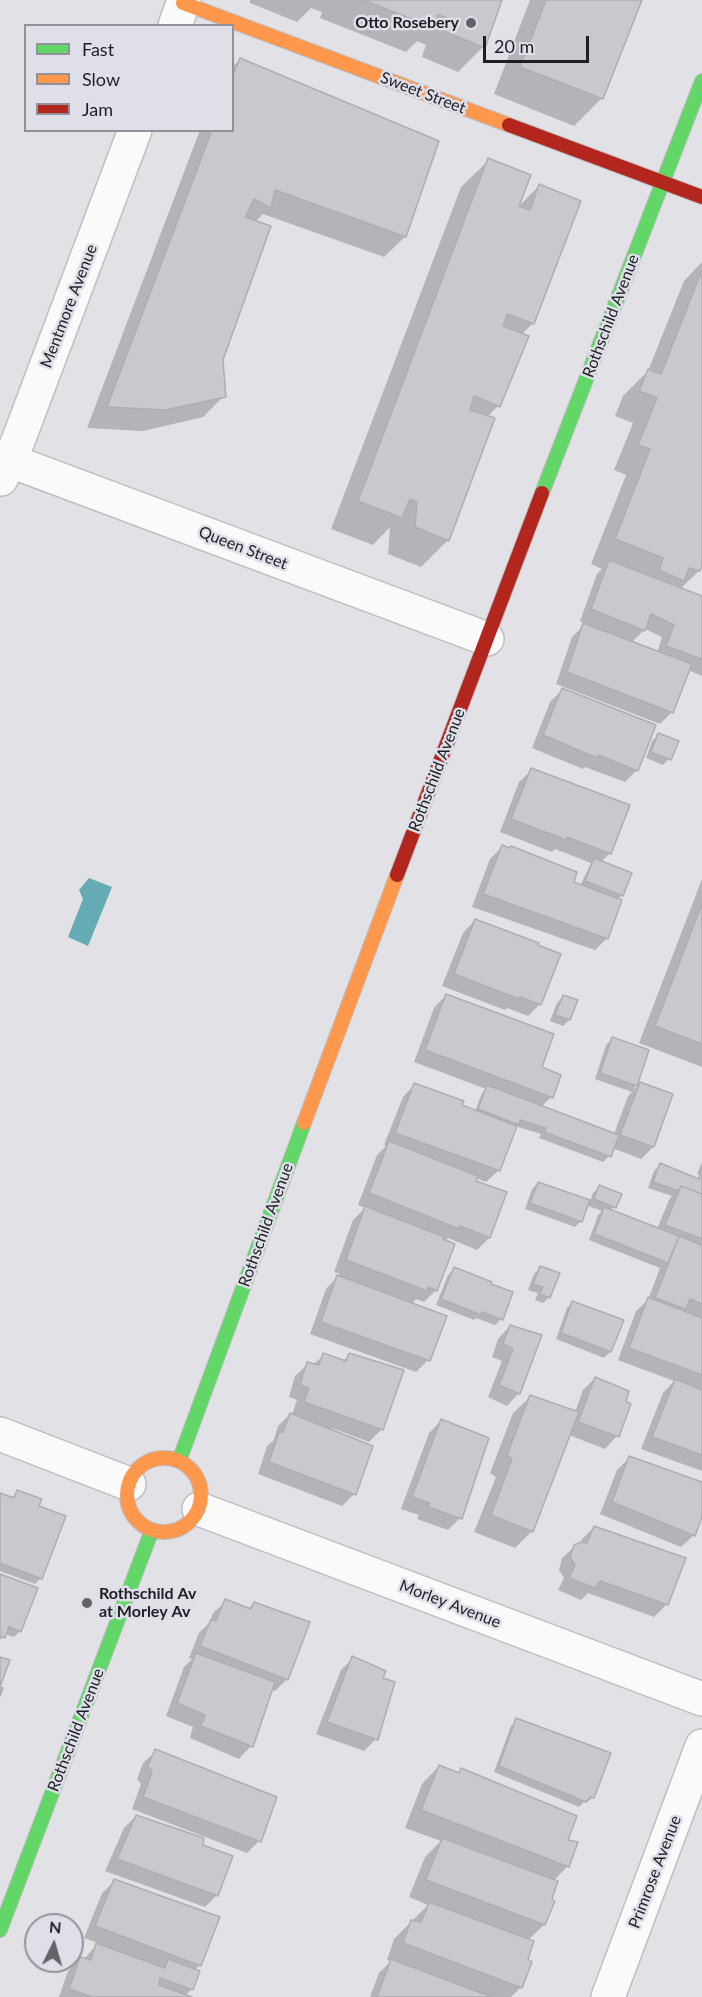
<!DOCTYPE html>
<html>
<head>
<meta charset="utf-8">
<style>
  body { margin:0 }
  #map { position:relative; width:702px; height:1997px; overflow:hidden; background:#e1e1e6; font-family:Lato,sans-serif }
  canvas { display:block }
  .legend { position:absolute; left:24px; top:24px; width:210px; height:108px; box-sizing:border-box; background:#dedfe9; border:2px solid #919299; margin:0; padding:8px 10px; list-style:none; font-size:18px; color:#1e1f22 }
  .legend li { display:flex; align-items:center; gap:12px; height:30px }
  .legend b { width:30px; border:2px solid #919299 }
  .north { position:absolute; left:24px; top:1913px; width:60px; height:60px; box-sizing:border-box; background:#dedfe9; border:2px solid #919299; border-radius:50%; rotate:5deg; font-size:16px; font-weight:700; line-height:24px; text-align:center; color:#1e1f22 }
  .north::after { content:''; display:block; margin:auto; width:21px; height:27px; background:#626367; clip-path:polygon(50% 0,100% 100%,50% 72%,0 100%) }
  .scale { position:absolute; left:483px; top:36px; width:106px; height:27px; box-sizing:border-box; border:3px solid #1e1f22; border-top:0; padding-left:8px; font-size:18px; line-height:21px; white-space:nowrap; color:#1e1f22; -webkit-text-stroke:4px #dedfe9; paint-order:stroke }
</style>
</head>
<body>
<div id="map">
<canvas width="702" height="1997"></canvas>
<ul class="legend">
<li><b style="height:8px;background:#63d668"></b>Fast</li>
<li><b style="height:8px;background:#ff974d"></b>Slow</li>
<li><b style="height:8px;background:#b3261e"></b>Jam</li>
</ul>
<div class="north">N</div>
<div class="scale">20 m</div>
</div>
<script>
const context = document.querySelector('canvas').getContext('2d');
context.lineJoin = 'round';
function fill(path, color) {
  context.fillStyle = color;
  context.fill(path, 'evenodd');
}
function strokePath(path, color, width, dash) {
  context.strokeStyle = color;
  context.lineWidth = width;
  context.lineCap = dash ? 'butt' : 'round';
  context.setLineDash(dash || []);
  context.stroke(path);
}
function label(font, color, halo, rows, align = 'center') {
  context.font = font + ' Lato,sans-serif';
  context.lineWidth = 5;
  context.setLineDash([]);
  context.textBaseline = 'middle';
  context.strokeStyle = halo;
  context.fillStyle = color;
  for (const [text, x, y, turn = 0] of rows) {
    context.save();
    context.translate(x, y);
    context.rotate((+turn || 0) * Math.PI / 180);
    context.textAlign = isNaN(turn) ? turn : align;
    if (halo) context.strokeText(text, 0, 0);
    context.fillText(text, 0, 0);
    context.restore();
  }
}
fill(new Path2D(`
  M89,878L112,887L88,946L68,937L83,899L79,890Z`), '#65abb4');
fill(new Path2D(`
  M250,0H497L483,47L458,72L422,57L426,45L417,41L406,52L320,18L322,12L311,8L297,22L250,3Z
  M530,0H640L602,98L574,126L494,94Z
  M240,60L405,237L384,257L263,214L255,222L221,360L224,396L203,417L143,431L87,428L200,130H232V67Z
  M489,160L515,210L539,186L533,323L521,335L498,406L487,417L448,540L421,567L388,554L390,527L373,545L331,529L461,187Z
  M702,262V562L699,571L680,589L702,597V676L688,670L672,712L660,724L556,684L572,637L585,624L580,621L597,574L602,569L591,564L626,475L614,470L633,423L615,416L623,396L648,371L684,281ZM645,629L662,637L657,653L631,643Z
  M562,690L637,770L625,782L585,767L583,769L532,748L550,702Z
  M659,735L669,759L663,765L646,758L652,741Z
  M532,770L610,853L601,862L622,895L617,900L607,938L595,950L472,907L490,859L502,847L580,886L591,863L555,849L552,852L500,832L519,782Z
  M702,879V1067L639,1043Z
  M475,920L540,1004L528,1016L507,1008L505,1010L442,986L463,933Z
  M446,995L540,1068L551,1097L541,1107L614,1134L628,1096L632,1092L595,1079L606,1045L612,1039L647,1051L634,1090L640,1083L653,1147L641,1159L612,1148L609,1156L603,1162L539,1138L541,1134L515,1126L499,1170L486,1182L476,1178L474,1182L489,1238L477,1250L448,1238L445,1241L436,1290L424,1302L416,1299L412,1304L428,1360L416,1372L310,1334L326,1289L340,1274L334,1272L353,1220L365,1208L358,1205L377,1155L386,1146L384,1145L403,1097L415,1084L475,1111L482,1093L486,1089L414,1062L434,1008Z
  M563,997L576,1001L569,1020L563,1026L550,1021L557,1003Z
  M702,1162V1471L641,1449L663,1393L674,1381L618,1360L636,1311L648,1300L660,1268L589,1240L598,1215L602,1211L586,1205L581,1221L575,1227L525,1209L532,1189L538,1183L590,1201L593,1193L599,1187L620,1195L611,1211L657,1229L669,1200L672,1196L648,1188L654,1171L660,1165L698,1180L702,1176L697,1174Z
  M540,1268L549,1297L543,1303L535,1300L538,1293L528,1290L534,1274Z
  M454,1269L501,1319L495,1325L476,1318L474,1320L436,1305L448,1275Z
  M573,1302L622,1321L610,1352L604,1358L556,1339L567,1308Z
  M510,1326L519,1393L507,1406L488,1397L502,1361L492,1357L498,1339Z
  M350,1354L382,1429L369,1442L332,1428L331,1431L354,1494L342,1506L258,1474L267,1446L274,1440L278,1426L290,1414L292,1415L297,1400L289,1397L295,1376L308,1364L313,1365L324,1355L342,1362Z
  M595,1378L617,1436L605,1449L569,1435L532,1531L515,1548L474,1532L496,1477L490,1473L513,1413L531,1396L575,1412L583,1390Z
  M441,1421L460,1518L448,1530L417,1519L419,1515L401,1509L429,1433Z
  M629,1458L702,1484V1513L694,1535L681,1547L600,1514L617,1470Z
  M18,1492L37,1507L41,1578L35,1584L0,1571V1494L11,1498Z
  M594,1527L684,1559L666,1605L654,1617L588,1593L581,1600L558,1590L564,1578L559,1570L562,1558L575,1546L581,1544L582,1539Z
  M0,1576L20,1631L14,1637L5,1634L0,1640Z
  M226,1601L248,1609L254,1603L287,1679L275,1691L271,1690L251,1746L239,1759L190,1738L193,1727L166,1716L184,1667L192,1659L189,1658L199,1633L210,1622L213,1613Z
  M353,1658L381,1679L376,1739L364,1751L316,1734L341,1670Z
  M517,1720L592,1798L586,1803L584,1802L579,1807L494,1772L511,1726Z
  M156,1751L259,1841L247,1853L132,1809L141,1784L137,1779L143,1763Z
  M439,1766L457,1774L461,1770L566,1841L568,1866L553,1881L550,1900L553,1902L544,1925L528,1940L521,1987L511,1997H370L379,1973L391,1961L387,1960L394,1939L428,1905L409,1897L425,1857L441,1841L405,1828L422,1784Z
  M136,1816L201,1846L217,1895L205,1907L105,1871L124,1828Z
  M115,1881L200,1965L194,1970L192,1989L185,1996L188,1997H59L68,1971L80,1959H84L98,1943L84,1938L102,1893Z`), '#0003');
const building = new Path2D(`
  M363,0H502L485,48L446,32L451,19L438,15L433,27Z
  M546,0H642L603,99L520,67Z
  M240,58L439,141L406,237L275,190L271,208L254,199L245,217L271,226L223,360L226,397L165,410L107,407L212,130H232V77Z
  M488,158L531,175L519,206L530,210L539,184L581,201L534,324L507,314L503,326L529,336L500,407L474,396L470,410L495,418L449,541L415,527L417,502L410,499L402,518L358,501Z
  M702,270V566L700,571L689,568L684,581L659,570L663,558L615,539L650,449L638,445L657,398L639,391L648,369L661,374Z
  M609,560L702,596V659L666,646L674,625L651,614L645,631L591,609Z
  M583,623L692,664L673,713L567,672Z
  M562,688L656,725L638,771L598,755L597,758L543,735Z
  M658,733L679,741L671,760L651,752Z
  M531,768L630,805L611,854L567,837L566,840L511,819Z
  M502,845L510,848L511,846L577,872L574,882L622,900L608,939L483,894Z
  M594,858L632,873L623,896L585,881Z
  M702,904V1044L655,1026Z
  M475,919L539,943L538,945L561,954L541,1005L520,997L519,999L454,974Z
  M446,994L554,1034L542,1067L561,1075L553,1098L425,1050Z
  M563,995L578,1000L570,1020L555,1015Z
  M612,1037L649,1050L637,1086L600,1073Z
  M640,1082L673,1094L654,1147L620,1135Z
  M414,1083L464,1101L462,1105L517,1126L500,1171L395,1133Z
  M487,1085L619,1135L611,1157L544,1132L546,1128L520,1120L519,1125L478,1109Z
  M389,1141L478,1176L476,1181L507,1192L490,1238L460,1226L459,1229L369,1193Z
  M660,1163L699,1179L700,1175L702,1176V1194L681,1186L679,1191L653,1182Z
  M538,1182L590,1200L582,1222L530,1203Z
  M599,1185L622,1194L616,1208L594,1199Z
  M681,1186L702,1194V1239L665,1225Z
  M365,1206L444,1237L443,1239L455,1244L437,1291L428,1287L427,1291L346,1260Z
  M604,1207L679,1236L668,1263L594,1234Z
  M679,1236L702,1245V1304L690,1299L686,1309L655,1298Z
  M540,1266L560,1273L550,1298L540,1294L543,1287L533,1284Z
  M454,1267L492,1282L491,1284L513,1292L503,1320L482,1312L481,1315L441,1299Z
  M337,1275L447,1316L430,1361L321,1322Z
  M648,1297L702,1318V1375L629,1348Z
  M572,1301L624,1320L611,1352L561,1333Z
  M510,1325L542,1335L520,1394L499,1385L513,1349L503,1344Z
  M323,1353L346,1361L349,1353L404,1370L383,1430L304,1402L309,1388L300,1385L307,1362L319,1365Z
  M595,1377L629,1391L626,1401L631,1404L619,1437L578,1422Z
  M675,1379L702,1390V1455L652,1437Z
  M530,1395L579,1412L533,1532L491,1515L512,1459L507,1455Z
  M290,1413L373,1446L356,1495L269,1462L279,1432H283Z
  M441,1419L489,1438L462,1519L428,1507L430,1503L412,1497Z
  M629,1456L702,1482V1517L695,1536L612,1502Z
  M17,1490L42,1499L39,1506L66,1516L42,1579L0,1563V1493L14,1498Z
  M594,1526L686,1558L668,1605L600,1581L595,1588L569,1578L575,1565L570,1557L574,1545L581,1542L587,1543Z
  M0,1574L38,1588L21,1632L9,1627L5,1638L0,1636Z
  M225,1599L251,1609L254,1602L310,1622L288,1680L200,1646L211,1619L216,1621Z
  M196,1653L275,1682L253,1747L201,1726L205,1715L177,1703Z
  M352,1656L386,1671L383,1678L395,1682L378,1740L327,1722Z
  M0,1657L10,1660L0,1687L3,1688L0,1696Z
  M516,1718L611,1753L594,1798L590,1797L586,1802L499,1766Z
  M155,1749L277,1797L261,1842L143,1797L152,1772L148,1766Z
  M439,1765L459,1773L461,1768L577,1816L568,1840L578,1842L569,1867L421,1810Z
  M136,1815L204,1838L203,1845L233,1856L218,1896L117,1859Z
  M442,1838L558,1881L552,1899L555,1901L545,1925L426,1880Z
  M114,1879L220,1917L201,1966L95,1926Z
  M429,1902L534,1941L528,1959L532,1962L522,1988L403,1943L411,1920L421,1922Z
  M96,1943L165,1968L168,1959L200,1971L193,1990L160,1978L159,1985L192,1997H92L69,1989L80,1957L91,1960Z
  M391,1959L457,1984L492,1997H377Z`);
fill(building, '#c9c9cd');
strokePath(building, '#aeaeb2', 1.5);
const street = new Path2D(`
  M175,26L184,0
  M0,457L487,639
  M1,479L18,441L135,130
  M0,1434L129,1484
  M199,1509L702,1699
  M608,1997L702,1746`);
const fast = new Path2D(`
  M542,493L702,81
  M179,1461L304,1123
  M0,1930L152,1530`);
const slow = new Path2D(`
  M183,3L509,125
  M304,1123L397,875
  M127 1495a37 37 0 1 1 74 0a37 37 0 1 1-74 0Z`);
const jam = new Path2D(`
  M509,125L702,197
  M397,875L542,493`);
strokePath(street, '#bebec2', 36);
strokePath(fast, '#bebec2', 16);
strokePath(slow, '#bebec2', 16);
strokePath(jam, '#bebec2', 16);
strokePath(street, '#fafafb', 33);
strokePath(fast, '#63d668', 14);
strokePath(slow, '#ff974d', 14);
strokePath(jam, '#b3261e', 14);
for (const [x, y, r, color] of [
  [471,23,6,"#626367"],
  [87,1603,6,"#626367"]
]) {
  const dot = new Path2D();
  dot.arc(x, y, r, 0, 2 * Math.PI);
  context.fillStyle = color;
  context.fill(dot);
  strokePath(dot, '#dedfe9', 2);
}
label('bold 16px', '#1e1f22', '#dedfe9', [
  ["Otto Rosebery",459,23],
  ["Rothschild Av",99,1594,"left"],
  ["at Morley Av",99,1612,"left"]
], 'right');
label('16px', '#1e1f22', '#dedfe9', [
  ["Sweet Street",423,93,21],
  ["Mentmore Avenue",69,306,-69],
  ["Rothschild Avenue",611,316,-69],
  ["Queen Street",243,548,21],
  ["Rothschild Avenue",437,770,-69],
  ["Rothschild Avenue",266,1225,-70],
  ["Morley Avenue",450,1604,21],
  ["Rothschild Avenue",76,1730,-69],
  ["Primrose Avenue",655,1872,-69]
]);
</script>
</body>
</html>
